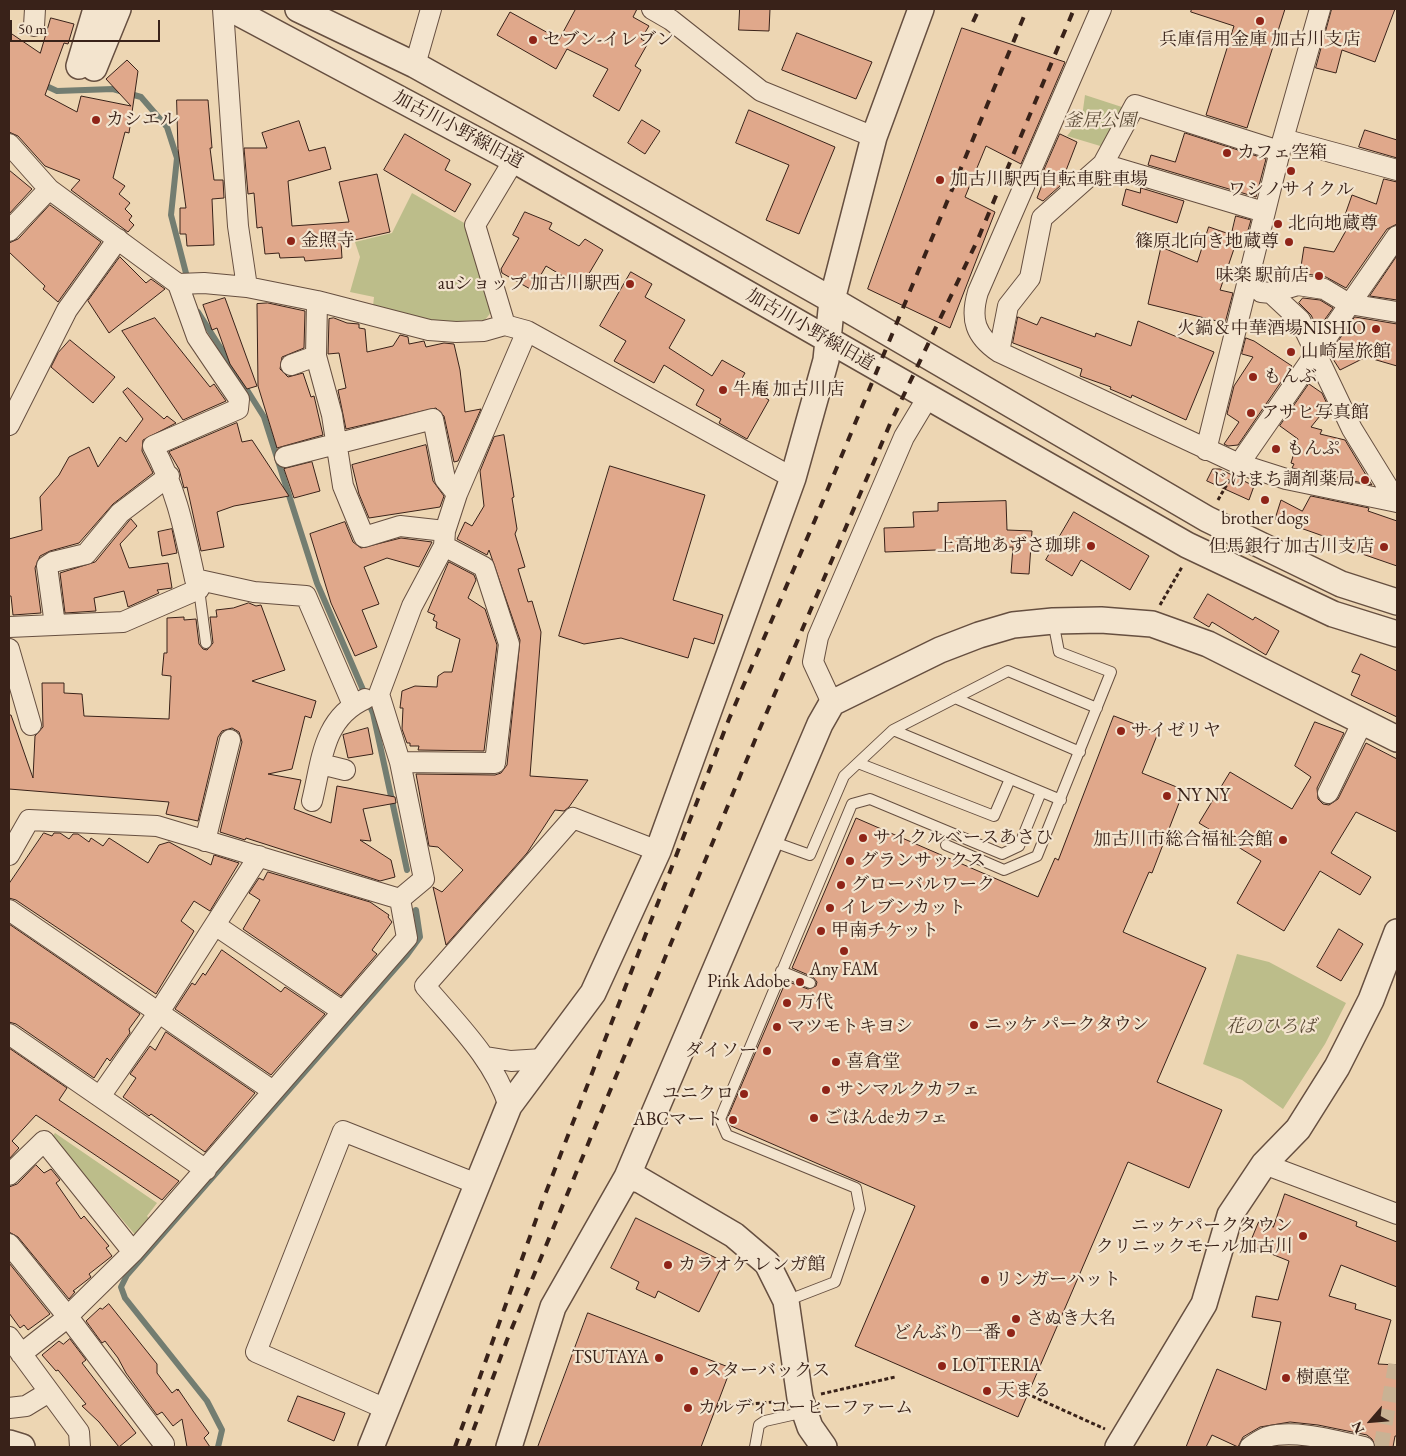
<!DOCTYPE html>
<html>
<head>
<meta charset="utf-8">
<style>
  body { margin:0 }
  #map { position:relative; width:1406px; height:1456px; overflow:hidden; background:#edd6b3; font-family:"EB Garamond",serif }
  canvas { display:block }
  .frame { position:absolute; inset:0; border:10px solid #392219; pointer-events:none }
  .north { position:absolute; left:1346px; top:1396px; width:50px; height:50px; -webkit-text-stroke:4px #f3e4ce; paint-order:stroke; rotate:243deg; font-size:14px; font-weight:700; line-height:20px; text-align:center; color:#392219 }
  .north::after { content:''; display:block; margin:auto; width:18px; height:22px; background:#392219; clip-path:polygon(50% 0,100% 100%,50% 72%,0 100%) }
  .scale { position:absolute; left:10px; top:20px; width:150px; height:22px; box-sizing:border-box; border:2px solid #392219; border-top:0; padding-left:6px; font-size:15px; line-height:18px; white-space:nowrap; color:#392219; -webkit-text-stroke:4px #f3e4ce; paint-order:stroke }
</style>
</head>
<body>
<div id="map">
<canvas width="1406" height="1456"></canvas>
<div class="frame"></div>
<div class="north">N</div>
<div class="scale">50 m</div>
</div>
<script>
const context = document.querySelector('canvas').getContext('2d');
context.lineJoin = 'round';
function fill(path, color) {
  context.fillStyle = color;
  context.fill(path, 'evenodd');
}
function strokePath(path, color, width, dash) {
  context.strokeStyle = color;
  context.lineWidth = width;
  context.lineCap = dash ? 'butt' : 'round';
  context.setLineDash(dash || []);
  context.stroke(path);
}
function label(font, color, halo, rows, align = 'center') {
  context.font = font + ' "EB Garamond","Noto Serif JP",serif';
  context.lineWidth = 4.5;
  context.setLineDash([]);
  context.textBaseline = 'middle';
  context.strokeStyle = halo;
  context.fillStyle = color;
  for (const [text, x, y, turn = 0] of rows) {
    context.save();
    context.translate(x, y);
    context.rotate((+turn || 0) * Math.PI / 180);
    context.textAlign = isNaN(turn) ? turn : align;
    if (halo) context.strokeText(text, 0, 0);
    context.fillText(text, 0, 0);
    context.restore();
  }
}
fill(new Path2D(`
  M1085,95L1128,109L1107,148L1067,136L1082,117Z
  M412,193L466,224L492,311L485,320L437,322L373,306L374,297L350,292L360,257L355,242L392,233Z
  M1237,954L1269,962L1346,1003L1325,1044L1283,1109L1242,1080L1203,1064Z
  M55,1133L157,1203L147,1216L151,1221L137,1237L52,1137Z`), '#bcbd8a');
strokePath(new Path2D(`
  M42,84L57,91L113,89L141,97L167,127L177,158L171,215L188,281
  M198,312L264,417L317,583L373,713L407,870
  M218,1447L222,1430L207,1401L125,1298L121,1287L127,1275L407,955L420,937L416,910`), '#737d71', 6);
const building = new Path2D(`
  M576,9H637L633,17L649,26L641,39L648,43L635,66L641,70L619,111L593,96L608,69L567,49L556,69L497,35L510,12L559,39Z
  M740,9H770L769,31L739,30Z
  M1192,9H1285L1247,128L1206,115L1234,26L1191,12Z
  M1332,9H1395L1375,62L1342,50L1336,73L1316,68Z
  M51,18L74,24L68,44L64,43L45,95L77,112L81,96L131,106L106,79L127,60L138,71L129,133L125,132L113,178L125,186L119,194L130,203L125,209L132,216L129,220L134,225L128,232L71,190L80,180L45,166L18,136L9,132V32L40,53Z
  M962,28L1065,62L1021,164L986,146L965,197L995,212L950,328L868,289Z
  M797,33L872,62L856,99L782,70Z
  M177,100H208L212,148H210L214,180H223L224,198L212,199L214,245L187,246L186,234H180V208H186L178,149Z
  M749,110L835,147L799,234L766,220L789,165L736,143Z
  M642,120L660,131L645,154L628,143Z
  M299,121L309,151L325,147L331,169L288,181L292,226L349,222L339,182L377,174L390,232L341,243L342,258L305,261L304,257L280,258L279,253L265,254L262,227L257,228L254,193L248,194L244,148H267L262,133Z
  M1365,130L1397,140V158L1359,147Z
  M1185,133L1266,159L1256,197L1148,165L1151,155L1175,162Z
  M405,134L450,160L445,170L471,184L455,212L384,170Z
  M1060,134L1077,142L1060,186L1043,201L1037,198L1045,177L1042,175Z
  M9,170L32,189L9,214Z
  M1384,179L1397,182V224L1387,229L1346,288L1326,277L1300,273L1304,247L1334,252L1353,218L1345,215L1352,195L1376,204Z
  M1141,188L1184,201L1177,223L1122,205L1126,189L1140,193Z
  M50,205L101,242L58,302L43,289L45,286L9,252V243L18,239Z
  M525,212L552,223L549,229L579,246L585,239L603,250L581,287L546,266L532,290L502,273L501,269L519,238L513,235Z
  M1236,216L1251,220L1246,237L1232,233Z
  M1209,227L1238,237L1220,290L1233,293L1225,323L1148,304L1161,247L1197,262Z
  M1397,256V300L1370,296Z
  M120,257L146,283L151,279L165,289L109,333L88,301Z
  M631,272L652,284L645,297L685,320L669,348L712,376L722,360L745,373L740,382L769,400L747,439L719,423L721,419L696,405L704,390L664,365L654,383L614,361L626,341L600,326Z
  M225,298L257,386L247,389L230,364L217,328L212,330L203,305Z
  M1303,298L1320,300L1333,308L1318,329L1311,315L1299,303Z
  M268,303L305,311L304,348L282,357L280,369L288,377L303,373L311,397L314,396L323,435L277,448L258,386L257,304Z
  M1018,317L1037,325L1041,317L1095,337L1096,333L1131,346L1138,321L1214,352L1186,420L1132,395L1131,398L1110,389L1111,387L1080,376L1082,369L1013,343Z
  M1355,317L1397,324V366L1366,357L1340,370L1333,359L1342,346L1338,342Z
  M155,318L210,387L214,384L226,401L183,420L122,331Z
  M334,318L347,323L359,324V328L365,329L367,352L393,346L400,335L408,337L409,344L424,341L426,347L444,343L454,344L460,370L465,412L481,409L458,461L454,462L444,416L436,408L346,429L338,390L346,388L339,353L328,354L329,319Z
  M1246,338L1254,341L1292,366L1238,445L1228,446L1224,444L1239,422L1227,414L1234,386L1253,357L1242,354Z
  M70,340L115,377L93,403L51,367L58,353Z
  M1309,384L1322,393L1328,406L1311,427L1322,430L1320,434L1345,440L1372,485L1292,468L1294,464L1291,463L1298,439L1280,426Z
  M128,388L164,419L167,416L176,423L143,440L142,451L153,473L113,504L79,543L50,551L40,556L35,568L41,613L13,615L11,596H9V539L42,530L40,497L59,475L69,457L89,447L98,467L120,437L126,442L143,419L123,392Z
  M237,423L242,442L252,440L289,496L234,506L217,512L224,547L201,551L187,487L184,488L179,469L169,452Z
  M504,435L514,497L512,498L517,529L515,534L525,567L518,569L528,602L532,601L541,632L530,776L588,780L569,807L564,811L555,810L527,853L446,945L433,887L442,892L463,870L438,847L429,846L416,774L495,775L501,773L507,765L520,640L489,550L487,555L457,539L465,522L472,526L484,506L480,471L494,437Z
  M426,445L433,481L444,496L440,507L369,518L359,494L352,465Z
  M312,462L320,491L294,498L284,469Z
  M610,466L705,495L673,600L723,615L714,644L694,638L688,658L621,638L584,644L559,636Z
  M1213,469H1220L1254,486L1249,500L1207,481Z
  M1311,496L1369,508L1368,511L1397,521V566L1342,547L1343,543L1275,519L1281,500L1302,511Z
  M1006,501L1007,530L1032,531L1029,574L1011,573L1013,547L885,552L884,528L914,527L913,512L938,511V503Z
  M1074,512L1149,556L1130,590L1081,560L1072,576L1046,560Z
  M131,519L137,526L120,544L129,568L168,563L172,588L157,590L159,593L128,607L124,591L94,598L96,611L65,613L60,573L95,562Z
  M345,522L353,542L361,548L401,538L432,542L419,567L387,558L364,567L379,604L362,610L377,647L355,656L331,603L310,534Z
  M172,529L177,553L162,556L158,532Z
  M449,562L474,575L476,580L468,598L485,609L497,645L484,751L418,750L419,746H410V743H407L402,729L403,708H400L402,691L415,686L437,687L438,676L444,672H452L460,639L436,628L437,622L433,620L435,615L428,612Z
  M1208,594L1253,620L1255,617L1279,631L1266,655L1212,622L1209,627L1194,618Z
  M249,603L256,606L261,605L285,670L252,681L316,701L311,718L305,716L292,769L268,774L301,780L294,809L331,823L337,786L395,797L396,803L363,809L371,841L360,840L391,860L395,877L380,881L246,838L245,840L220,832L242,742L239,732L232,728L222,731L218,737L198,821L166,814L169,802L9,789V715H11L33,778L35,736L43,727L42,683H64V693L82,694L84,716L169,719L171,676L162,675L164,653H167V618L184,617V620L196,619L199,644L203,649L207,650L213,643L210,617H217L216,610L233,608Z
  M1361,654L1397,671V717L1351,695L1360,675L1352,672Z
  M1114,716L1158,733L1142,773L1184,790L1152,873L1149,872L1123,932L1206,968L1157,1082L1222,1110L1189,1188L1128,1162L1018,1417L855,1346L915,1206L731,1126L727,1119L786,981L808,989L816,986L817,982L813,977L792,968L856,818L1038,897L1055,858L1058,860Z
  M1315,722L1344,733L1317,788L1318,799L1323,804L1329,805L1338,799L1366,743L1397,759V832L1356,812L1331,853L1371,877L1360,895L1320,871L1284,931L1237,903L1261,861L1199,823L1230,772L1292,809L1311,777L1295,766Z
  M368,728L373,754L348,758L343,735Z
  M44,833L52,836L54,833H60L69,839L73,834H78L89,842L91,838L103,846L109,838L148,863L159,845L169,842L211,865L214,855L239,863L210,911L194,901L181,921L194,931L156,994L16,900L9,898V884Z
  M268,872L370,902L389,915L388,917L392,922L372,950L377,954L341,996L243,929L260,900L249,893L259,878L263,880Z
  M9,924L140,1014L129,1029L130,1033L110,1061L107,1058L94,1078L16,1024L9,1022Z
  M1339,929L1363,944L1341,981L1317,967Z
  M222,950L281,992L285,987L325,1014L271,1075L175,1009L192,983L195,985L203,973L205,975Z
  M166,1032L255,1093L205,1152L151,1114L149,1116L123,1097L136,1078L130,1074L150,1046L155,1050Z
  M9,1048L67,1088L59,1100L179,1181L162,1200L36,1115L12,1141L19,1148L9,1159Z
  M36,1165L44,1173L51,1169L60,1180L56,1183L81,1219L84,1216L109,1246L106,1248L112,1256L89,1274L91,1277L73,1291L75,1292L69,1299L18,1237L9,1232V1187L17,1184Z
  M1285,1194L1357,1222L1356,1226L1397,1242V1287L1341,1265L1329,1296L1356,1304L1355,1309L1391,1320L1378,1364L1397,1365V1436H1395L1393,1447H1376L1372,1439L1367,1435L1318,1425L1290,1422L1260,1427L1243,1437L1238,1447L1212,1435L1206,1447H1186L1217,1369L1266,1390L1281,1322L1252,1317L1256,1296L1278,1300L1289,1261L1249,1245L1259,1221L1273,1227Z
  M636,1218L724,1262L699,1312L658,1291L655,1298L636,1289L639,1282L611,1268Z
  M9,1263L50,1314L28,1330L24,1325L20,1328L9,1313Z
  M109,1304L157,1364V1373L172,1393L177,1389L178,1391V1389L193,1411L209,1433L204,1438L210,1447H187L182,1419L173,1426L162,1412L157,1415L126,1373L118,1358L105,1341L102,1343L86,1321L100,1308L102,1309Z
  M588,1313L731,1368L701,1447H538Z
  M70,1339L86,1360L82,1363L136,1433L119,1447L99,1422L82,1406L86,1404L58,1370L56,1371L42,1355L59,1341L63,1344Z
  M298,1396L345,1413L334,1441L288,1421Z`);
fill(building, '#e0a88b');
strokePath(building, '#392219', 1);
strokePath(new Path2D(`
  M1381,1447L1397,1357`), '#c9b294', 15, [15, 8]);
const service = new Path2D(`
  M199,589L206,643
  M955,698L1080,752
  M893,730L1008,671L1097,708
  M858,763L994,816L1010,779
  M771,841L810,855L844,776L893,730L1061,800
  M946,845L1004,870L1037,856L1111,672L1059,652L1053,621
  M781,971L810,983
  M786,1301L835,1282L860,1209L856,1188L727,1135L720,1119L852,804L870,799L1002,854L1019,846L1041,792
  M755,1447L759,1425L765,1421L805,1412`);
const minor = new Path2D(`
  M223,9L238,226L247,287
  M652,9L671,20L761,91L874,137
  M1101,9L978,292C970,319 975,336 999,352L1239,464L1286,479L1397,502
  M34,26L35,9
  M415,65L431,9
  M1283,139L1397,170
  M9,144L49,189L178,284L197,337L239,399L238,409L153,446C177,491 184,529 195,579L199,589L123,622L9,627
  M1103,164L1264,212
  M9,231L49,189
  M178,284L204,283L247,287L317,301L429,330L456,332L484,331L505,325L527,331L793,478
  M1261,292L1271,293L1298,285L1324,289L1349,304L1397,312
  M1271,293L1300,320L1352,429L1397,502
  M317,301L316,356L332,415L343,486L364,537L400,526L445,531
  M505,325L475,225L514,160
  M999,352L1008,306L1030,278L1042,218L1103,164L1135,105L1279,151
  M291,365L316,356
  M9,425L67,310L118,239
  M1206,450L1283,139L1320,9
  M285,457L433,419L445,479L457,494
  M1239,464L1397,236
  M195,579L254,592L306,596L353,705
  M55,625L47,566L53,562L86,554L120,513L169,476
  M9,649L31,725
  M832,703L813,662L818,637L904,437L928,397
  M400,762L495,763L509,644L484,567L444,546
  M321,764L345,770
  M1328,793L1362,723
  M312,801C322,760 323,718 365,699
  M205,841L230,740
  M9,855L29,820L157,826L400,899
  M400,899L424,879L400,762L379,694L412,606L444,546L445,531L457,494L527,331
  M9,910L273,1091
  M215,925L342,1011
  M9,1034L206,1170
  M486,1057L511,1061L543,1059
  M101,1095L159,1012L259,856
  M509,1106C493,1058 457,1024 425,986L573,818L658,851
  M1264,1164L1397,1214
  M9,1175L44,1141L133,1252
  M9,1244L68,1317L164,1444
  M9,1337L79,1432L80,1447
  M21,1354L63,1321L133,1252L407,938L400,899
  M9,1408L26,1406L49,1392
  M386,1409L256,1352L343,1131L477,1184
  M1250,1447C1255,1444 1261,1439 1267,1437C1295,1429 1336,1441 1364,1447`);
const tertiary = new Path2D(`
  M231,9L514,160L1187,545L1333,614L1397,634
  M298,9L415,65L528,128L832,300L1207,519L1341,584L1397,602
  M79,66L96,9
  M94,68L118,9
  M627,1177L640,1180L734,1235L767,1263L786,1301L800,1398L810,1427L824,1447
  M9,1443L22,1447
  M371,1447L509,1106L593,993L658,851L793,478L826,360L832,300L874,137L921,9
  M509,1447L553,1307L627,1177L820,724L832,703L940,650L979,635L1013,625L1053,621L1101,620L1152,624L1208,644L1397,739
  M1118,1447L1204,1304L1230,1215L1264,1164L1298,1129L1337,1067L1371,1000L1397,932`);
strokePath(service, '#664f40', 12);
strokePath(minor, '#664f40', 22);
strokePath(tertiary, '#664f40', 28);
strokePath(new Path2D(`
  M1218,500L1230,479
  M1160,605L1182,567
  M821,1394L895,1377
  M1032,1396L1105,1429
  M717,1407L773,1402`), '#392219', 3, [4, 2.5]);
strokePath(service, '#f3e4ce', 10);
strokePath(minor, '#f3e4ce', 20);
strokePath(tertiary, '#f3e4ce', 25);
strokePath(new Path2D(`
  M973,22L979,9
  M455,1447L543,1200L729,719L815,520L1027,9
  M467,1447L507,1340L755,740L890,424L978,239L1074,9`), '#392219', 4, [9, 9]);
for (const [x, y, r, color] of [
  [1260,21,5,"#8f2418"],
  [533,40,5,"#8f2418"],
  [96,120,5,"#8f2418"],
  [1227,153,5,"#8f2418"],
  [1291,171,5,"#8f2418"],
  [940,180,5,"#8f2418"],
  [1278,224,5,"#8f2418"],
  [291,241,5,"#8f2418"],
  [1289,242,5,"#8f2418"],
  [1319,276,5,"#8f2418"],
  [630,284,5,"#8f2418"],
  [1376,329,5,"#8f2418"],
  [1291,352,5,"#8f2418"],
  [1253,377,5,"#8f2418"],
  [723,390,5,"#8f2418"],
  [1251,413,5,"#8f2418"],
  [1276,449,5,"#8f2418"],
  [1365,480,5,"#8f2418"],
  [1265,500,5,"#8f2418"],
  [1091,546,5,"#8f2418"],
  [1384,547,5,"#8f2418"],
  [1121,731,5,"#8f2418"],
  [1167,796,5,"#8f2418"],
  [863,838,5,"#8f2418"],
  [1283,840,5,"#8f2418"],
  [850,861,5,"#8f2418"],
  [841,885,5,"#8f2418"],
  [830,908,5,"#8f2418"],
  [821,931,5,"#8f2418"],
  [844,951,5,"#8f2418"],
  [800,982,5,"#8f2418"],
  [787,1003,5,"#8f2418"],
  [974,1025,5,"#8f2418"],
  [777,1027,5,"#8f2418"],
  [767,1051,5,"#8f2418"],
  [836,1062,5,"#8f2418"],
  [826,1090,5,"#8f2418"],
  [744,1094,5,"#8f2418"],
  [814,1118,5,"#8f2418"],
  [733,1120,5,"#8f2418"],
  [1303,1236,5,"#8f2418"],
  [668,1265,5,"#8f2418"],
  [985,1280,5,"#8f2418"],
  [1016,1319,5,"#8f2418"],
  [1011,1333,5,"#8f2418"],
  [659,1358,5,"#8f2418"],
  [942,1366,5,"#8f2418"],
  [694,1371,5,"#8f2418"],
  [1286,1378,5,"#8f2418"],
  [987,1391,5,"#8f2418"],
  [688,1408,5,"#8f2418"]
]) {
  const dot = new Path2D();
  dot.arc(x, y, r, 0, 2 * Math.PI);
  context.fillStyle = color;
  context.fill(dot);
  strokePath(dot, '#f3e4ce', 2);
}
label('18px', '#392219', '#f3e4ce', [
  ["セブン-イレブン",543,40],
  ["兵庫信用金庫 加古川支店",1260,40,"center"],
  ["カシエル",106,120],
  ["カフェ空箱",1237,153],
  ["加古川駅西自転車駐車場",950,180],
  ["ワシノサイクル",1291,190,"center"],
  ["北向地蔵尊",1288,224],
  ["金照寺",301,241],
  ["篠原北向き地蔵尊",1279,242,"right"],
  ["味楽 駅前店",1309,276,"right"],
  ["auショップ 加古川駅西",620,284,"right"],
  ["火鍋＆中華酒場NISHIO",1366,329,"right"],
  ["山崎屋旅館",1301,352],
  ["もんぶ",1263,377],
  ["牛庵 加古川店",733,390],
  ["アサヒ写真館",1261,413],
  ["もんぷ",1286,449],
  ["じけまち調剤薬局",1355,480,"right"],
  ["brother dogs",1265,519,"center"],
  ["上高地あずさ珈琲",1081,546,"right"],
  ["但馬銀行 加古川支店",1374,547,"right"],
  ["サイゼリヤ",1131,731],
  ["NY NY",1177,796],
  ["サイクルベースあさひ",873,838],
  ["加古川市総合福祉会館",1273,840,"right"],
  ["グランサックス",860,861],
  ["グローバルワーク",851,885],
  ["イレブンカット",840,908],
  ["甲南チケット",831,931],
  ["Any FAM",844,970,"center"],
  ["Pink Adobe",790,982,"right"],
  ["万代",797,1003],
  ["ニッケ パークタウン",984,1025],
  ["マツモトキヨシ",787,1027],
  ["ダイソー",757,1051,"right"],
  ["喜倉堂",846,1062],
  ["サンマルクカフェ",836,1090],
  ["ユニクロ",734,1094,"right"],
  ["ごはんdeカフェ",824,1118],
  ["ABCマート",723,1120,"right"],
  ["ニッケパークタウン",1293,1226,"right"],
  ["クリニックモール加古川",1293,1247,"right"],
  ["カラオケ レンガ館",678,1265],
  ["リンガーハット",995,1280],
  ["さぬき大名",1026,1319],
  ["どんぶり一番",1001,1333,"right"],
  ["TSUTAYA",649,1358,"right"],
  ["LOTTERIA",952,1366],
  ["スターバックス",704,1371],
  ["樹悳堂",1296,1378],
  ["天まる",997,1391],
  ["カルディコーヒーファーム",698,1408]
], 'left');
label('italic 18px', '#5a4935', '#f3e4ce', [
  ["釜居公園",1100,121],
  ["花のひろば",1271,1027]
]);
label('18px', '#392219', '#f3e4ce', [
  ["加古川小野線旧道",458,130,28],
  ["加古川小野線旧道",810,330,30]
]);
</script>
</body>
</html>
